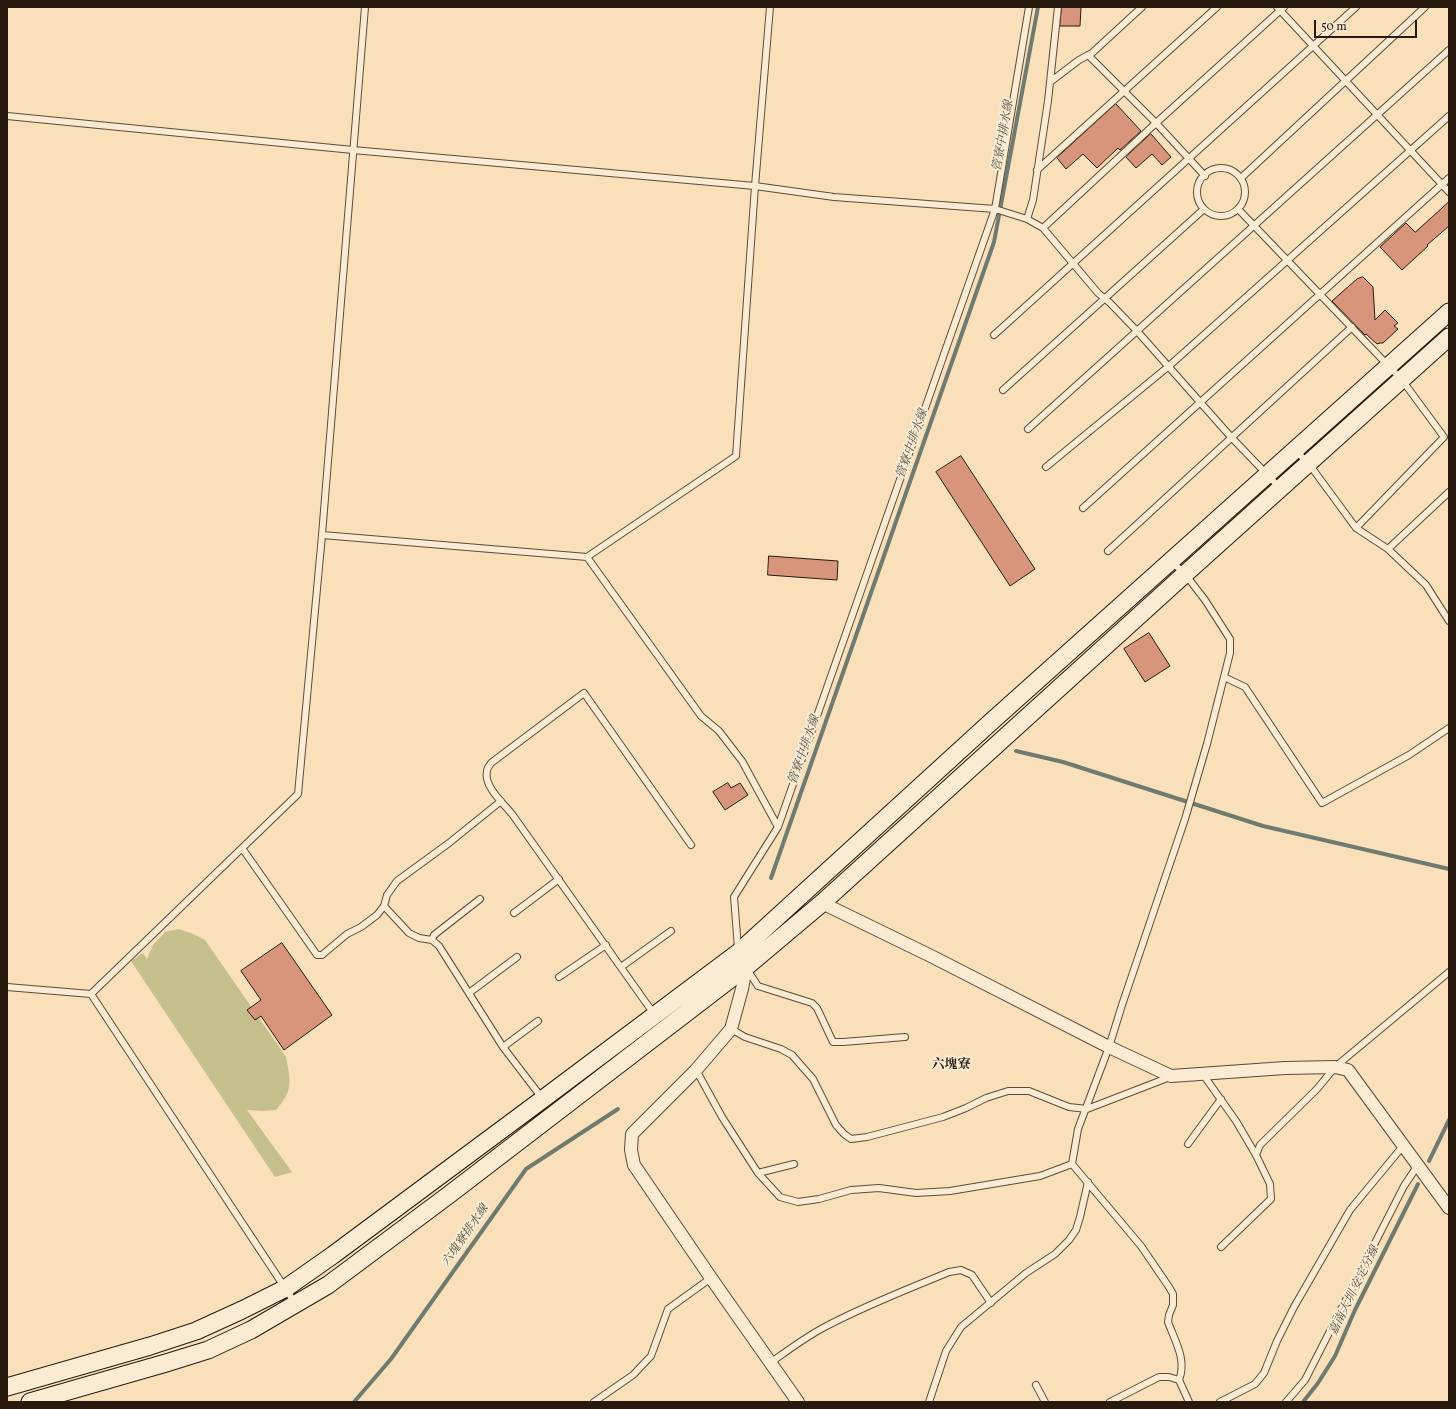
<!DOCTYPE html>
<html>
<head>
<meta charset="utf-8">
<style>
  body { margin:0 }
  #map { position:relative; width:1456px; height:1409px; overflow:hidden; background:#f9e0ba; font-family:Vollkorn,serif }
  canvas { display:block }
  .frame { position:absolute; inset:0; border:8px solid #28190f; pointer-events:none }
  .scale { position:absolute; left:1314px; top:20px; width:103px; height:18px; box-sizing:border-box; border:2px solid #28190f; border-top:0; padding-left:5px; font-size:12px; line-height:14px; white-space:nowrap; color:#28190f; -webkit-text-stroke:3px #fbebd2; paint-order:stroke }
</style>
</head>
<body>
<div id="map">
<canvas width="1456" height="1409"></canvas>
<div class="frame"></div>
<div class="scale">50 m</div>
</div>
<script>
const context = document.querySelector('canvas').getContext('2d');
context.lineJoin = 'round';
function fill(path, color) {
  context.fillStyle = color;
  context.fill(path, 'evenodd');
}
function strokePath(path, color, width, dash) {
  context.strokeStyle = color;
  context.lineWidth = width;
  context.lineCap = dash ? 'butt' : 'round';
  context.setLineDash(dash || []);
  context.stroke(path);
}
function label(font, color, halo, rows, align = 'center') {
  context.font = font + ' Vollkorn,"Noto Serif TC",serif';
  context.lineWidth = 4;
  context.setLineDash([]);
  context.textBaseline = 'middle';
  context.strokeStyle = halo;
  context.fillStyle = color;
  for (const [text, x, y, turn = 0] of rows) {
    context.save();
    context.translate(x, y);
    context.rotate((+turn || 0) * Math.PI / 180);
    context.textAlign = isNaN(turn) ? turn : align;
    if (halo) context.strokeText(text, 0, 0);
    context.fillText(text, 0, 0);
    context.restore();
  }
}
fill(new Path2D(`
  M178,929L191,933L205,940L286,1057C291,1081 293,1091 276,1110L263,1111L247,1110L292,1172L275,1177L131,961L143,953L147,959L153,945L165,932Z`), '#c5c08b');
strokePath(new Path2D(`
  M1016,751L1063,762L1263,826L1449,869
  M771,878L994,242L1038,7
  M1429,1161L1449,1120
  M354,1402L391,1359L526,1169L618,1109
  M1303,1402L1318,1383L1335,1356L1355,1310L1418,1184`), '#6f7b70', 4);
const building = new Path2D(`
  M1062,7H1081L1080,26H1060Z
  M1116,104L1141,131L1120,150L1118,148L1097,168L1083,154L1066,169L1057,158Z
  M1151,134L1171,157L1162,165L1152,154L1136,168L1126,157Z
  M1449,202V226L1427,245L1428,246L1402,270L1380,247L1406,223L1415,232Z
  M1363,277L1373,287L1375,320L1385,310L1398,323L1394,326L1398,329L1383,343H1380L1377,344L1366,334L1365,335L1332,301L1357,279Z
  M961,456L1035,569L1010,586L936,472Z
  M769,556L838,561L837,580L768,575Z
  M1149,633L1170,666L1145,682L1124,649Z
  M728,783L731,788L740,783L748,795L725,810L713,792Z
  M282,943L332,1015L284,1050L261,1016L255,1020L247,1010L261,1000L241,971Z`);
fill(building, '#d7967c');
strokePath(building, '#28190f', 1);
const lane = new Path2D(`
  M1277,7L1449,192
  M1088,55L1156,123L1205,176
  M1050,82L1079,60L1092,53L1142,7
  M7,116L353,150L755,186L834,197L995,209L1027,219L1043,228L1098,293L1110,303L1137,331L1231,437L1279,487
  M1197 192a24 24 0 1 1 48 0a24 24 0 1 1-48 0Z
  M1037,170L1217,7
  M1241,178L1425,7
  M1239,210L1402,380L1444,437L1356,528
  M1027,219L1033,200L1048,101L1058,7
  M1043,228L1156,123L1284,7
  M994,335L1356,7
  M1003,390L1204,209
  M1028,429L1449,50
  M1296,451L1309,464L1356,528L1388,549L1426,585L1449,621
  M1046,467L1169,366L1449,116
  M1083,508L1449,178
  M322,535L587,557L736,456L755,186L770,7
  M1388,549L1449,492
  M1108,551L1352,327
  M587,557L701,716L719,731L742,761L778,827
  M1224,677L1245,687L1322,803L1409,755L1449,728
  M242,848L317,955H322L347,934L361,927L377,915L384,906L387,895L397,881L449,843L501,801
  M384,906L409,933L419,938L432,940L439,946L503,1047L542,1098
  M514,913L559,879
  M432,940L434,935L480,899
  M738,948L734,897L778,827L995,209L1029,7
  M621,967L671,931
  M746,968L758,986L812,1003L817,1008L833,1042H843L905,1037
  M559,977L606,945
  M7,987L91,994L298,794L322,535L365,7
  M469,993L517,957
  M91,994L295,1303
  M654,1014L512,814C504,804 483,786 487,771C487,768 490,765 491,763L584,693L691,845
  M731,1029L745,1037L781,1049L792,1055L813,1079L836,1125L844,1134L851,1139L867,1137L943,1117L966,1108L986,1098L1008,1091H1029L1069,1107L1087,1109L1170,1077
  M503,1047L538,1021
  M696,1070L722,1117L758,1173L780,1197L798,1202L819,1199L851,1190L879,1188L916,1193L950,1191L1040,1176L1072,1164L1078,1129L1109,1047L1122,1005L1185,819L1207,744L1230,653V639L1205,600L1185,574L1171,561
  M1202,1073L1236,1121L1256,1155L1270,1184L1271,1199L1221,1247
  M1188,1144L1221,1099
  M1256,1155L1260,1145L1317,1089L1335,1067L1449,972
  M1072,1164L1141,1246L1169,1287L1173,1294V1305L1169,1315L1168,1322C1175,1341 1187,1360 1179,1380L1189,1402
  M758,1173L794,1164
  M770,1363C787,1351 803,1339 821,1329C861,1307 906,1290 949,1272L961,1270L972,1275L991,1303
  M1036,1385L1045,1402
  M594,1402L633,1375L651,1356L668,1309L711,1278
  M929,1402L946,1351L961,1327L1026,1273L1055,1254L1069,1240L1076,1230L1080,1217L1088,1182
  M1110,1402L1159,1377H1169L1179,1380
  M1220,1402L1255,1384L1264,1373L1277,1341L1294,1307L1350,1210L1403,1146
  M1286,1402L1305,1380L1404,1186L1418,1165`);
const street = new Path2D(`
  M822,903L931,956L1109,1047L1171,1076L1285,1068L1335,1067L1348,1070L1449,1208
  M744,964L746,967L742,989L731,1029L696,1070L632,1134L631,1150L634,1165L711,1278L798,1402`);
const secondary = new Path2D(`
  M7,1387L150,1346L196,1331L242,1310L286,1288L333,1255L543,1099L739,952L992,721L1449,312
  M30,1402L166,1363L208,1350L251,1330L328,1285L450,1194L746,967L822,903L1185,574L1449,337`);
strokePath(lane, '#5c4b3a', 8);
strokePath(street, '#5c4b3a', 14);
strokePath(secondary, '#28190f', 19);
strokePath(lane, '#fbebd2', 6);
strokePath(street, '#fbebd2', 12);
strokePath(secondary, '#fbebd2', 17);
label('italic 12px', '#515247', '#fbebd2', [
  ["管寮中排水線",1004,136,-80],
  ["管寮中排水線",913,444,-71],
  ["管寮中排水線",805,750,-71],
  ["六塊寮排水線",466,1236,-55],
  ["嘉南大圳 安定分線",1355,1291,-64]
]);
label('bold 13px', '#28190f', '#fbebd2', [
  ["六塊寮",951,1066]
]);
</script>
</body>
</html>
